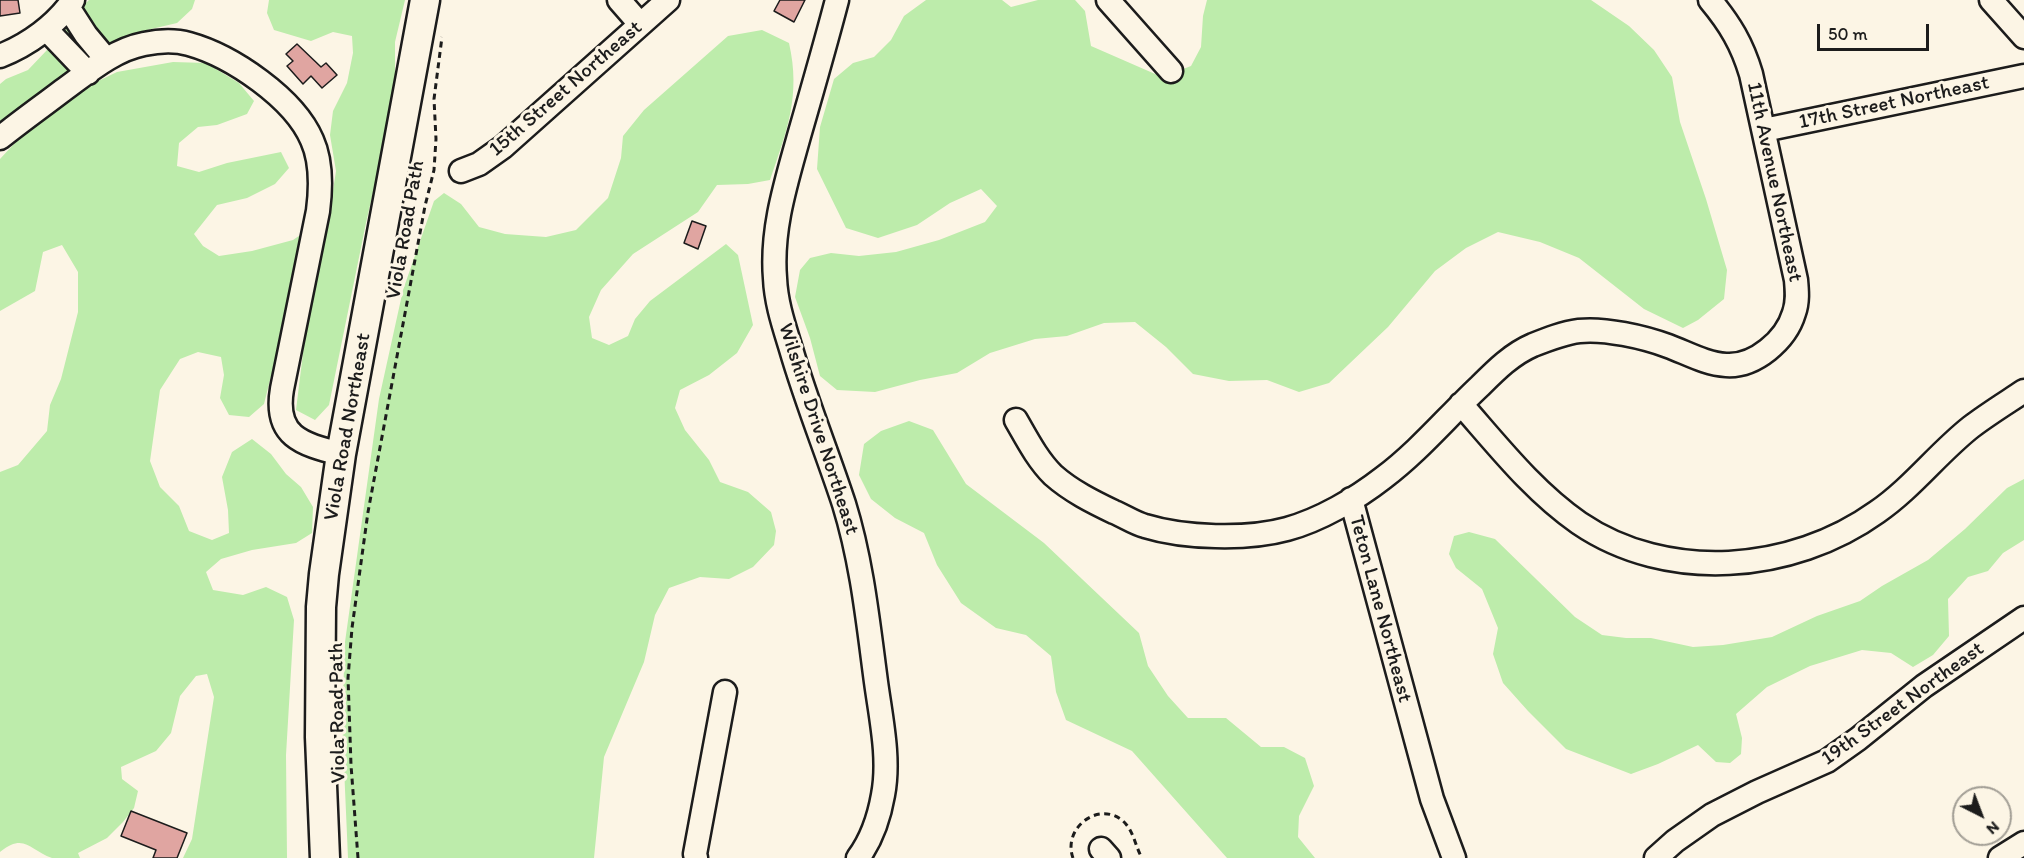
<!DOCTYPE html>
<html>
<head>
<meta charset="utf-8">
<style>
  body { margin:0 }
  #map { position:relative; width:2024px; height:858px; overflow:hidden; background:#fcf5e5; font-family:Itim,sans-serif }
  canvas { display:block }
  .north { position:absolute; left:1952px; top:786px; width:60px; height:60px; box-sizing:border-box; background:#fcf5e5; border:2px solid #a29e95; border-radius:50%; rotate:138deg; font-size:16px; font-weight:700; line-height:24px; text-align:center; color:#1c1c1c }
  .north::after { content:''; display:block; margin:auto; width:21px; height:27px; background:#1c1c1c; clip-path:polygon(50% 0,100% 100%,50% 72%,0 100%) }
  .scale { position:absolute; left:1817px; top:24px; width:112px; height:27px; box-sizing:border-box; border:3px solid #1c1c1c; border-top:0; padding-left:8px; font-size:18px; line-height:21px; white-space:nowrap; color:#1c1c1c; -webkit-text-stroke:4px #fcf5e5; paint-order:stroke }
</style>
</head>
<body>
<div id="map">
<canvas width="2024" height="858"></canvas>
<div class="north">N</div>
<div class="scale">50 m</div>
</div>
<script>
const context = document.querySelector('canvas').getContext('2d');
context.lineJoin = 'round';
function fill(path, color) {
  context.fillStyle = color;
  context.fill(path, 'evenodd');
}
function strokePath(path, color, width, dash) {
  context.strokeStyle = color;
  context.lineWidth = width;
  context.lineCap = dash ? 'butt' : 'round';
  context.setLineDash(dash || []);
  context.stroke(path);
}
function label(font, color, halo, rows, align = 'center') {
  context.font = font + ' Itim,sans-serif';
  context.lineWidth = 6;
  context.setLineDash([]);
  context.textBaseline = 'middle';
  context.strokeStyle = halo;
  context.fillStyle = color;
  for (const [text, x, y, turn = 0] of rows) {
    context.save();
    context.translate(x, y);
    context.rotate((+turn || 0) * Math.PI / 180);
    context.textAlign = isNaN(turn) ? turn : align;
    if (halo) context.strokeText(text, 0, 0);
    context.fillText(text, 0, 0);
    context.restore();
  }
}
fill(new Path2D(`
  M89,0H195L192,9L177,23L147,30L106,45L0,140V84L6,79L28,70L47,50L56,32Z
  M269,0H405L395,42V77L382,153L366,223L329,405L315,420L296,410L304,345L290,332L271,376L264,404L249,417L229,415L220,398L224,375L221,357L198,352L180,359L160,390L150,461L160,487L179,506L189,531L212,540L229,533L228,510L222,477L232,452L252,439L271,454L286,474L301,487L313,507L312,533L296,543L252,550L221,559L206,572L213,590L243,595L266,587L287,597L294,620L286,755L287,858H183L192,839L214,697L207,674L196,676L180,696L171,733L156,751L121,767L122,779L138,791L134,808L123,822L107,838L78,853L80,858C72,858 60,858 52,858C30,851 25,832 0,852V472L18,465L47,431L50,405L61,379L78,312V272L62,245L43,252L35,291L0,311V159L38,118L63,98L117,72L173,62L206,63L239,83L254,101L247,114L217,125L198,127L179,143L177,166L199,172L227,163L281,152L289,168L275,184L247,198L217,205L194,234L203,246L219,256L252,251L293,240L309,229L331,204L336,171L330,135L333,111L347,83L353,53L352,36L333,32L311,41L274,30L267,13Z
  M926,0H1002L1011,7L1038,0H1075L1085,11L1091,46L1162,77L1191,66L1201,47L1203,16L1207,0H1591L1629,26L1654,50L1672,77L1680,122L1706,199L1727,270L1724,299L1698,320L1683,328L1644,309L1579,258L1540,242L1498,232L1466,248L1435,271L1388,327L1329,383L1299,392L1267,380L1229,381L1193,374L1166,347L1135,322L1104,323L1067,336L1035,339L990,353L957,373L920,380L875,392L837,390L820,376L810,338L795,297L800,270L810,258L831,253L859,256L896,252L939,240L985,222L997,206L981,189L950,203L917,225L878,238L846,228L817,169L820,127L834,79L853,63L874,57L891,40L904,16Z
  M762,30L789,43C801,96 787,130 770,180L748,184L717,185L698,212L633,254L601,290L589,317L592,338L609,345L628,336L635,319L650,301L726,244L738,255L753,325L737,353L709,375L680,390L675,408L685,430L709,460L720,482L748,492L771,512L776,531L774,545L753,567L729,579L700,577L669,588L655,615L644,662L604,757L594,858H348L342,721L345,642L379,399L403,290L434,201L444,193L461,204L479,227L505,234L546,237L576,230L608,198L621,158L623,136L644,110L728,36Z
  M909,421L933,430L966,484L1044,543L1139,633L1148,666L1168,696L1188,718H1226L1261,747H1284L1305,758L1314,786L1299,816L1298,837L1315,858H1227L1132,751L1066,720L1056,692L1051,656L1026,635L996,628L961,603L937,565L924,533L895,518L871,499L859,475L864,444L881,431Z
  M2024,479V540L2003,553L1988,571L1968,577L1948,599L1949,636L1933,655L1913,667L1891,653L1862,650L1810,666L1767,687L1736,714L1742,738L1741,754L1730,763L1716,762L1698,745L1658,764L1631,774L1566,749L1528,711L1503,683L1493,654L1498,628L1482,589L1456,568L1449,554L1454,536L1469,532L1495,539L1575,617L1602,635L1626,638H1651L1693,647L1723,645L1772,637L1817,616L1860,601L1882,586L1928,560L1965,529L2007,488Z`), '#bdecab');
const building = new Path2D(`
  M0,0H18L20,13L0,16Z
  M780,0H805L794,22L774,11Z
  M297,44L321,67L326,63L337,75L322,88L311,76L303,84L287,66L293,61L286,54Z
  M692,221L706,226L698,249L684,243Z
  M131,811L187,833L177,858H153L156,850L121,836Z`);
fill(building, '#e0a5a1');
strokePath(building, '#1c1c1c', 1.5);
const minor = new Path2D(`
  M619,0L640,24
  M837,0C825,46 812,91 799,136C786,183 771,229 775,278C776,303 784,326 791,349C806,401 827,452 844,504C862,562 868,622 876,682C881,719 890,759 883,795C879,818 872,839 858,858
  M1108,0L1171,71
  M1991,0L2024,37
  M68,7L86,35L106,59
  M46,29L88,73
  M0,56C28,45 56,25 73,0
  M1764,130L2024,76
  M0,138C20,122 41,107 62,91C87,73 113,50 144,44C158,41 175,40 189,44C232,56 294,98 312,140C322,162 321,188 318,211L282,389C274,436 301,444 341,454
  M461,171L479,164L503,147L668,0
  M1461,404C1498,446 1533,491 1579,523C1667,583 1792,573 1877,512C1912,488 1938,453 1971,427C1988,414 2006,403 2024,391
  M1016,420C1027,439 1037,459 1053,475C1071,491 1093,502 1114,512C1124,516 1134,523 1145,526C1184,538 1247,540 1287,529C1320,520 1356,499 1383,478C1419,451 1448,416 1480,386C1496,370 1512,354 1533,345C1548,339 1563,333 1579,331C1604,328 1644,337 1668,346C1687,353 1706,364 1726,365C1755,367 1786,340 1794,313C1798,302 1797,291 1796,280L1751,74C1742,44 1730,24 1710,0
  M1351,499L1432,799L1454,858
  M1101,849L1109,858
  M696,858L695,854L725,692
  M1656,858L1675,841L1712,815L1757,792L1827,761L1858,739L1924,686L2024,618
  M2000,858L2024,843`);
const major = new Path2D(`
  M325,858L320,737L321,607L324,574L341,454L425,0`);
strokePath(minor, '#1c1c1c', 27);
strokePath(major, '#1c1c1c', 33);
strokePath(new Path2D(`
  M358,858L351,765L348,678L352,628L368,512L425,206L434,170L436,139L434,99L442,37
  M1073,858C1062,828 1099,800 1123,821C1134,831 1135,846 1142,858`), '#1c1c1c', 3, [6, 4.5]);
strokePath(minor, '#fcf5e5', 22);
strokePath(major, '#fcf5e5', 28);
label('21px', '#1c1c1c', '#fcf5e5', [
  ["15th Street Northeast",566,89,-41],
  ["17th Street Northeast",1894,103,-12],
  ["11th Avenue Northeast",1774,182,78],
  ["Viola Road Path",406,230,-80],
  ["Viola Road Northeast",348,427,-80],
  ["Wilshire Drive Northeast",818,429,72],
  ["Teton Lane Northeast",1380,609,75],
  ["19th Street Northeast",1903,704,-36],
  ["Viola Road Path",338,713,-91]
]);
</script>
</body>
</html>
